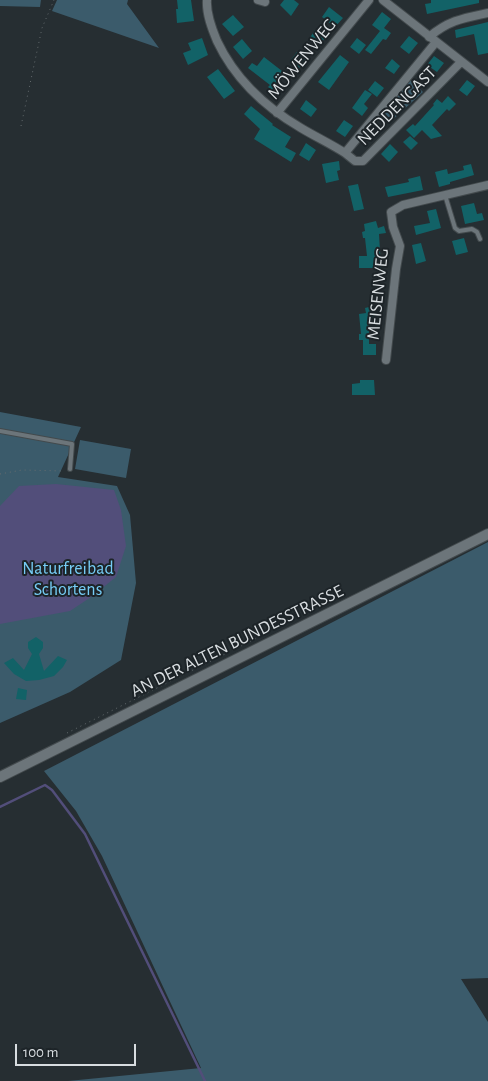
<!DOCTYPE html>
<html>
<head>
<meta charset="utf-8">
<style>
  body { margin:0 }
  #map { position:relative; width:488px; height:1081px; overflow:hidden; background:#262e32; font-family:"Alegreya Sans",sans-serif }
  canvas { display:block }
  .scale { position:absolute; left:15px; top:1044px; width:121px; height:22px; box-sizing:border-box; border:2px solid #d8dde0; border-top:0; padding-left:6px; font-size:15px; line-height:18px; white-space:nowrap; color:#d8dde0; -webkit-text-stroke:4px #1d2428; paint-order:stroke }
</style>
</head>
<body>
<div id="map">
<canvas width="488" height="1081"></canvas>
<div class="scale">100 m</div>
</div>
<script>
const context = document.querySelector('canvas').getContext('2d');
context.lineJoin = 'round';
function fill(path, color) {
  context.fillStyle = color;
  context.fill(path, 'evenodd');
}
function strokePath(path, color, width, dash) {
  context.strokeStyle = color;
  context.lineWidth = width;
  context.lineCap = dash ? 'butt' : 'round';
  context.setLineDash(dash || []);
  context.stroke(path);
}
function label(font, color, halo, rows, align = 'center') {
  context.font = font + ' "Alegreya Sans",sans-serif';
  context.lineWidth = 4;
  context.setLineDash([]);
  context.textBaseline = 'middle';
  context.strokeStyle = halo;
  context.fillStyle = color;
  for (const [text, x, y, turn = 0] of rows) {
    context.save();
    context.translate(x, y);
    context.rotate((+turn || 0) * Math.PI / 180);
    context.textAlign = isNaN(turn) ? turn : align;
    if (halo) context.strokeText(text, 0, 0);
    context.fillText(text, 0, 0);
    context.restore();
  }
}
fill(new Path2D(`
  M0,0H41L40,7L0,6Z
  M57,0H128L127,4L159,48L52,11Z
  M410,79L423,92L390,122L383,114Z
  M0,412L81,427L58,477L117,486L130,515L136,583L121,660L70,692L0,723Z
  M80,440L131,449L126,478L75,469Z
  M488,542V978L461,979L488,1022V1081H68L201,1068L102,856L76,811L44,771Z`), '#3b5b6b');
fill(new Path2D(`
  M56,484L114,490L121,510L126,546L116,577L91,597L70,611L0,624V506L19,486Z`), '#524e7a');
strokePath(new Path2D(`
  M0,807L45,785L52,790L85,834L205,1081`), '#524e7a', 2.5);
fill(new Path2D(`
  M177,0H191L194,21L177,23L176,9H178Z
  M284,0H294L299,4L291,16L280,5Z
  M431,0H479V3L427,14L425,4L431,3Z
  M329,7L343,18L335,27L322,17Z
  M382,12L391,19L384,28L391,33L386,40L383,39L371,54L365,50L380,31L372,25Z
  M233,15L244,27L233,36L222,24Z
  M488,22V53L478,55L474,34L456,38L455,30Z
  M315,30L325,38L318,47L309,39Z
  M409,36L418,43L409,54L400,47Z
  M202,38L208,55L188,65L183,53L191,50L188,43Z
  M357,38L366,45L359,54L350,47Z
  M242,39L252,51L243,59L233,47Z
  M297,52L306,59L299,68L290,61Z
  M340,55L349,62L329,90L318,82Z
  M434,56L444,63L437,72L427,65Z
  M264,57L282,71L275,80L283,86L277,94L268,87L270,85L248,68L252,63L257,66Z
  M392,59L400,66L394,74L385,68Z
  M218,69L235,91L224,99L207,77Z
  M467,80L475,86L467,96L459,90Z
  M375,81L384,88L377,97L368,90Z
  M365,90L372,94L364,104L368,108L362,116L352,108Z
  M448,96L456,104L449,111L447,109L432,125L442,136L431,139L422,130L414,138L406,130L413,124L415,126L434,105L433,104L437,99L442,103Z
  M306,100L317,109L311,117L300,109Z
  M251,106L273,124L272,125L291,137L285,147L296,153L291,162L254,139L260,129L244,114Z
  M344,120L353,126L345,137L336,131Z
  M410,136L418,143L411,150L403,142Z
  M306,143L316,150L309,161L299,155Z
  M390,144L398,152L389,162L381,154Z
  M339,161L340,170L337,171L339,180L326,183L322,164Z
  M471,164L474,175L450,182V184L439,187L435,172L447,169L448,174L464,170L463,166Z
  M420,176L423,190L388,197L385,187L409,182L408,179Z
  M358,184L364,209L354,211L348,186Z
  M474,203L477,214L482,213L484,220L465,224L461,206Z
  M436,209L441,228L416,235L414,226L430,223L427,211Z
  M376,221L378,228L384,226L386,233L379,234L381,268H359V256H367L365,238H363L362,232L365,231L364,224Z
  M464,238L468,252L456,255L452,241Z
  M421,243L426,261L416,264L412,245Z
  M373,306L375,323L369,324V344H376V355H363V340H359V334H361L359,314L366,313L365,308Z
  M360,380H374L375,395H352V384L360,383Z
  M36,637L43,642V648L39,654L44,671L58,656L67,660L63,667L54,676L39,680L26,681L14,674L4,663L13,658L24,670L32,654L28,648V642Z
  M18,688L27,690L26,700L16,699Z`), '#126267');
const lane = new Path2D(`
  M445,195L455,228L459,231L472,229L477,232L480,239
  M0,431L72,444L70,469`);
const street = new Path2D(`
  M207,0C206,14 212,29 217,41C235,79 265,107 301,128C316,137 331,144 345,153
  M258,0L265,2
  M383,0L488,82
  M429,37C449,20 464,18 488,13
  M436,42L345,153L355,161H363L461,62
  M277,113L369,0
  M386,360L396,269L400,246L393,227L391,212L403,205L488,185`);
const secondary = new Path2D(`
  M0,777L488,534`);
strokePath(lane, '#434a4d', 6);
strokePath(street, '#434a4d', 10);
strokePath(secondary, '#434a4d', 12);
strokePath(new Path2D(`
  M21,126L42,28L54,0
  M0,474L22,470L64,471
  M67,733L283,625`), '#656c6f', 1, [1, 4]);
strokePath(lane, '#6c757a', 4);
strokePath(street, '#6c757a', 8);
strokePath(secondary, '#6c757a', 10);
label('18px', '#d8dde0', '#1d2428', [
  ["MÖWENWEG",302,59,-51],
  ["NEDDENGAST",397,106,-45],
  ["MEISENWEG",378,294,-84],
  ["AN DER ALTEN BUNDESSTRASSE",237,641,-26]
]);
label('18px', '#76ccf5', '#1d2428', [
  ["Naturfreibad",68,569],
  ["Schortens",68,590]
]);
</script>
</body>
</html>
